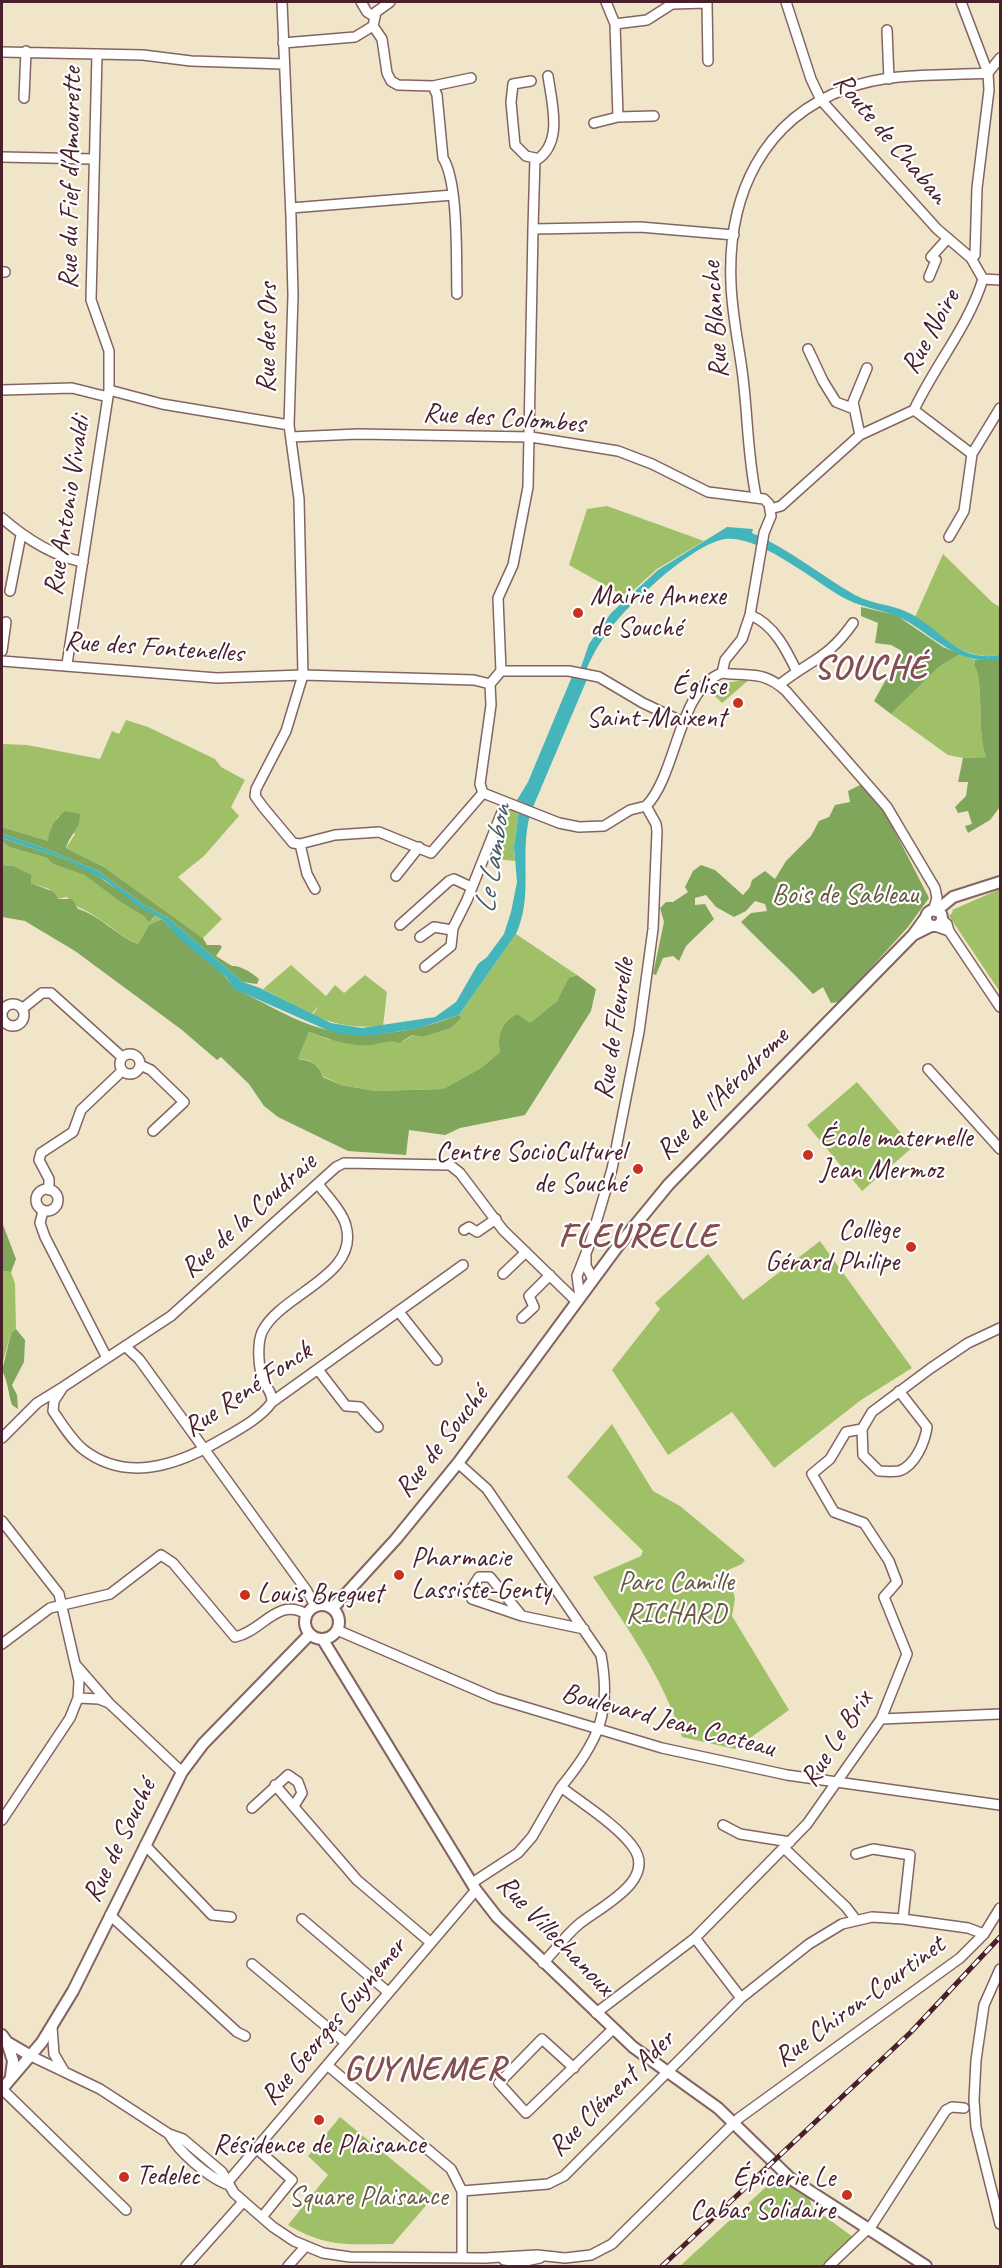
<!DOCTYPE html>
<html>
<head>
<meta charset="utf-8">
<style>
  body { margin:0 }
  #map { position:relative; width:1002px; height:2268px; overflow:hidden; background:#f1e5c9; font-family:Caveat,sans-serif }
  canvas { display:block }
  .frame { position:absolute; inset:0; border:3px solid #4a1f2b; pointer-events:none }
</style>
</head>
<body>
<div id="map">
<canvas width="1002" height="2268"></canvas>
<div class="frame"></div>
</div>
<script>
const context = document.querySelector('canvas').getContext('2d');
context.lineJoin = 'round';
function fill(path, color) {
  context.fillStyle = color;
  context.fill(path, 'evenodd');
}
function strokePath(path, color, width, dash) {
  context.strokeStyle = color;
  context.lineWidth = width;
  context.lineCap = dash ? 'butt' : 'round';
  context.setLineDash(dash || []);
  context.stroke(path);
}
function label(font, color, halo, rows, align = 'center') {
  context.font = font + ' Caveat,sans-serif';
  context.lineWidth = 4.5;
  context.setLineDash([]);
  context.textBaseline = 'middle';
  context.strokeStyle = halo;
  context.fillStyle = color;
  for (const [text, x, y, turn = 0] of rows) {
    context.save();
    context.translate(x, y);
    context.rotate((+turn || 0) * Math.PI / 180);
    context.textAlign = isNaN(turn) ? turn : align;
    if (halo) context.strokeText(text, 0, 0);
    context.fillText(text, 0, 0);
    context.restore();
  }
}
fill(new Path2D(`
  M607,506L704,541L657,569L626,597L569,565L587,509Z
  M943,554L993,603L1000,607V655C964,661 941,637 915,617Z
  M960,654L975,660L974,665C985,681 976,730 986,757L963,758L948,755L891,714L939,667Z
  M750,679L722,703L709,690L719,684Z
  M126,720L148,727L215,759L221,767L245,780L231,807L239,816L204,856L178,877L222,919L203,938L104,867L66,848L75,834L58,816L48,841L2,827V744L27,745L100,759L112,731L119,734Z
  M511,808L519,811L514,847L515,861L486,858L506,812Z
  M2,841L9,847L47,858L53,864L85,874L119,901L152,920L156,915L162,919L149,925L138,944C120,936 107,923 90,913C80,907 76,908 67,897L57,899L49,889L31,883L32,875L14,866L2,865Z
  M1000,889V992L949,916L953,912L952,910Z
  M516,934L577,975L573,976L557,1001L529,1024L517,1014C501,1022 497,1035 500,1052L481,1068L443,1089L375,1091L341,1085L323,1076C318,1063 312,1060 298,1059L309,1032L327,1039L370,1045L390,1040L403,1041L413,1035L423,1037L451,1028L462,1018L459,1015Z
  M291,965L326,996L335,985L344,993L365,975L387,992L383,1026C356,1028 338,1026 313,1015L319,1005L312,1014L263,989Z
  M857,1082L913,1147L862,1191L807,1125Z
  M820,1241L912,1368L861,1400L774,1468L732,1412L668,1455L612,1370L660,1309L655,1303L708,1254L743,1300Z
  M2,1271L11,1272L15,1284L16,1329L11,1333L2,1365Z
  M612,1424L653,1491L680,1506L745,1560L742,1564L728,1570L735,1599L732,1616L789,1710L735,1749L682,1737C663,1678 628,1628 593,1577L641,1556L643,1551L567,1477Z
  M340,2117L435,2195L393,2244C348,2244 327,2248 288,2225L328,2175L308,2156Z
  M779,2175L809,2197L812,2207L853,2237L823,2266H680Z`), '#a0c068');
fill(new Path2D(`
  M861,607L896,615L943,647L960,654L939,667L891,714L874,701L902,651L891,645L875,643L878,623L861,616Z
  M1000,659V807L990,820L968,833L965,826L972,824L968,811L958,813L955,807L966,796L968,782H958L963,758L986,757C976,730 985,682 974,665L975,660Z
  M862,784L883,808L929,898L908,927L849,992L838,1002L831,1003L823,987L813,994C790,969 764,946 741,922L751,913L767,911L765,904L755,901L746,911L734,917L716,907L706,895L695,898V905L705,904L714,919L686,946L679,961L673,956L663,958L656,975L653,974L664,922L660,908L666,902H673L688,892L685,887L693,871L701,865L715,870L743,895L750,887L752,880L765,871L775,879L786,861L811,836L819,821L829,817L835,805L850,802L848,791Z
  M65,811L80,814C80,830 70,834 66,848L104,867L203,938L207,945H220L222,947L216,956L232,966C240,965 253,973 259,979L257,984L243,982L167,917L144,905L98,871L41,847L2,834V827L48,841C49,829 55,819 65,811Z
  M2,838L67,860L93,873L156,915L149,922L144,916L119,901L85,875L53,864L47,858L9,847L2,841Z
  M2,865L14,866L32,875L31,883L54,892L58,899H72L78,909C99,915 116,935 138,944L149,925L162,919C184,944 216,961 235,989C264,1002 296,1023 328,1030C372,1040 417,1031 459,1015L462,1018L451,1028L423,1037L412,1035L399,1043C388,1039 381,1044 371,1045C350,1047 328,1039 309,1032L298,1059C312,1061 318,1063 323,1077L341,1085L375,1091L443,1089L481,1068L500,1052C497,1035 501,1022 517,1014L530,1023L557,1001L569,978L577,975L596,989L591,1011L525,1115L460,1128L445,1135L409,1130L406,1155L348,1151L278,1117L264,1106L249,1084L221,1057L217,1060L182,1030L75,951L25,921L2,917Z
  M2,1222L16,1259L11,1272L2,1271Z
  M16,1329L25,1340L24,1362L12,1385L17,1395L18,1409L12,1405C8,1393 8,1381 2,1371L11,1333Z`), '#80a65c');
fill(new Path2D(`
  M727,527L753,529L752,533C788,548 820,575 855,595C871,604 890,604 907,612C942,628 955,663 1000,655V659C965,667 938,641 910,623C890,610 867,610 846,599C816,583 759,534 725,539C704,542 672,568 656,582C625,610 603,631 586,670L588,677L533,807L517,800L528,782L573,674L580,670L589,644L611,613L658,570Z
  M519,811L530,815C519,855 534,895 516,934L459,1015L419,1028L371,1036L340,1034L327,1030L234,989L227,978L180,939L162,919L141,908L106,881L67,860L2,838V834L41,847L98,871L144,905L167,917L243,982L260,988L331,1023L362,1028L435,1017L456,1002L478,964L487,957L504,934L511,912L517,882L514,847Z`), '#45b5bc');
const minor = new Path2D(`
  M282,2L291,217L293,295L289,425L299,499L303,675L286,731L256,789L255,796L263,807L293,843L300,844L335,835L379,832L431,853L483,793
  M361,2L367,12L375,17
  M961,2L988,73L989,90L977,188L975,255L971,258
  M615,24L647,20L672,4L707,3L708,61
  M373,26L382,39L387,73L391,81L398,85L433,86L437,95L443,158C459,183 456,262 457,294
  M887,30L889,79
  M283,43L355,37L373,26L376,12L390,2
  M2,52L143,55L191,61L283,64
  M531,81L513,84L511,102L515,145L526,156L535,158L533,229
  M433,86L471,78
  M24,98L26,51
  M618,117L654,116
  M594,123L618,117L615,24L606,2
  M2,157L94,159
  M535,161C564,144 552,104 548,76
  M291,208L453,195
  M2,272H5
  M929,277L936,260L931,257L948,238
  M983,279L1000,280
  M808,349L823,381L836,402L854,409
  M2,390L72,388L108,397
  M109,390L162,404L289,425
  M914,410L972,454
  M860,435L853,402L867,368
  M291,437L358,434L531,437L618,451L652,464L708,492L764,499L769,504L771,516L764,533L750,615L742,639L725,660L722,673
  M756,496C747,453 748,413 742,370C738,341 732,313 731,284C727,196 762,119 848,88C892,72 942,76 988,73L1000,58
  M770,509L781,506L860,435L914,410C935,365 968,327 983,279L971,258L937,229L821,100L811,79L786,2
  M2,518C25,538 53,556 83,562
  M949,537L964,511L972,454L1000,408
  M10,591L21,535
  M750,615C774,624 787,651 797,672
  M2,651L6,622
  M2,661L217,678L303,675L474,680L490,684
  M67,664L109,390V351L91,300L97,54
  M501,671H569L599,677L643,703L683,722
  M722,673C750,677 763,670 786,691L887,807L935,888L937,898L933,911
  M490,684L501,671L498,598L513,565L528,487L533,229L640,227L734,235
  M490,684L491,705L480,784L483,793L559,823L579,827L604,826L630,810L646,806
  M779,685C810,660 828,659 853,623
  M646,806C677,775 678,689 722,673
  M300,844L307,874L315,889
  M396,876L419,847
  M400,925L449,881L454,879L471,887
  M935,926L949,931L947,924L942,920
  M949,931L1000,1007
  M420,937L434,927L452,930
  M425,967L451,946L453,928L467,900L506,802
  M2 1015a11 11 0 1 1 22 0a11 11 0 1 1-22 0Z
  M22,1009L42,993H51L122,1057
  M120 1064a10 10 0 1 1 20 0a10 10 0 1 1-20 0Z
  M140,1065L151,1070L184,1102L153,1131
  M928,1069L1000,1149
  M36 1200a11 11 0 1 1 22 0a11 11 0 1 1-22 0Z
  M49,1190V1179L39,1160L41,1153L73,1132L81,1110L122,1071
  M43,1211L40,1223L45,1237L107,1358
  M464,1230L469,1227L477,1232L496,1219
  M586,1257V1266L593,1279
  M503,1274L526,1252
  M580,1298L577,1276L590,1243L612,1169L639,1032L653,929L657,831L656,824L646,806
  M399,1312L437,1360
  M522,1318L534,1307L529,1296L550,1275
  M125,1346L139,1359L307,1591L315,1606
  M319,1371L346,1406L360,1407L378,1427
  M272,1402C272,1392 268,1390 264,1382C258,1369 257,1344 262,1332C280,1294 360,1276 346,1226C343,1212 326,1195 318,1184
  M53,1411C62,1424 72,1441 84,1450C126,1482 175,1466 217,1442C236,1431 260,1419 272,1402L463,1265
  M53,1411L54,1401L63,1387
  M862,1429L872,1412L931,1368L968,1343L1000,1328
  M862,1429L863,1455L879,1471C884,1471 893,1472 899,1471C915,1466 925,1442 927,1427L899,1391
  M2,1438L37,1403L63,1387L171,1316L336,1167L344,1163L450,1165L460,1173L503,1230L577,1302
  M458,1463L487,1489L601,1655C612,1713 598,1742 561,1787C583,1804 617,1825 633,1847C658,1881 598,1908 578,1925C565,1936 555,1951 543,1963
  M2,1521L59,1594L79,1681L78,1698L99,1699L109,1703
  M522,1616L490,1577H479L472,1588V1599L522,1616L584,1629
  M337,1630L495,1698L662,1748L787,1775L1000,1805
  M2,1644L50,1608L110,1594L161,1555L173,1563L235,1637C263,1631 277,1597 306,1614
  M75,1664L109,1703L182,1772
  M881,1719L1000,1714
  M275,1785L357,1880L430,1942
  M252,1808L288,1775L298,1782L302,1793L294,1806
  M2,1820L70,1718L78,1698
  M723,1825L740,1834L790,1842
  M145,1845L212,1915L231,1917
  M784,1848L846,1907L856,1920
  M856,1854L873,1849L910,1855L903,1919
  M472,1883L518,1853L532,1837L561,1787
  M110,1915L237,2032L245,2036
  M302,1919L388,1992
  M695,1938L741,1998
  M252,1964L346,2043
  M1000,1969L984,2005L976,2060L974,2100L976,2127L1000,2224
  M596,2013L695,1938L807,1824L881,1719L907,1654L884,1597L897,1582L889,1561L864,1523L834,1512L812,1474L830,1459L846,1432L862,1429
  M52,2027L54,2054L64,2071
  M31,2056L100,2089L169,2134L183,2139L222,2172L234,2193L273,2227L294,2241L323,2253L350,2257L485,2258L537,2255L565,2258L591,2255L612,2244L739,2118L960,1958L984,1934L1000,1908
  M327,2065L451,2169L462,2191V2257
  M574,2068L542,2039L499,2083L526,2113L613,2029
  M2,2089L126,2210
  M169,2134C179,2152 207,2176 226,2184
  M257,2149L292,2180L262,2217
  M226,2184L476,1890
  M462,2191L548,2184L564,2176L741,1998L809,1944L842,1924L872,1917L903,1919L968,1928L984,1934
  M504,2260L521,2262L540,2258
  M186,2266L243,2202
  M288,2266L305,2247
  M829,2266L872,2225L946,2110L952,2107L964,2108`);
const tertiary = new Path2D(`
  M926 918a8 8 0 1 1 16 0a8 8 0 1 1-16 0Z
  M936,911L953,897L1000,882
  M926,917L913,935L931,926
  M305 1622a17 17 0 1 1 34 0a17 17 0 1 1-34 0Z
  M333,1608L396,1539L458,1463L618,1246L669,1184L913,935
  M323,1640L476,1890L497,1917L633,2047L718,2108L791,2179L926,2266
  M2,2035L7,2042L31,2056
  M7,2042L13,2061L11,2076
  M2,2089L42,2042L73,1991L182,1772L203,1744L309,1635`);
strokePath(minor, '#846462', 12);
strokePath(tertiary, '#846462', 14);
strokePath(minor, '#fff', 9);
strokePath(tertiary, '#fff', 10);
const rail = new Path2D(`
  M662,2266L911,2032L1000,1937`);
strokePath(rail, '#4a1f2b', 5);
strokePath(rail, '#fff', 3, [9]);
for (const [x, y, r, color] of [
  [578,613,6,"#c8321e"],
  [738,703,6,"#c8321e"],
  [808,1155,6,"#c8321e"],
  [638,1169,6,"#c8321e"],
  [911,1247,6,"#c8321e"],
  [399,1575,6,"#c8321e"],
  [245,1595,6,"#c8321e"],
  [319,2120,6,"#c8321e"],
  [124,2177,6,"#c8321e"],
  [847,2195,6,"#c8321e"]
]) {
  const dot = new Path2D();
  dot.arc(x, y, r, 0, 2 * Math.PI);
  context.fillStyle = color;
  context.fill(dot);
  strokePath(dot, '#fff', 2);
}
label('28px', '#4a1f2b', '#fff', [
  ["Route de Chaban",890,139,50],
  ["Rue du Fief d'Amourette",71,178,-89],
  ["Rue Blanche",716,320,-94],
  ["Rue Noire",931,332,-61],
  ["Rue des Ors",268,338,-89],
  ["Rue des Colombes",504,419,4],
  ["Rue Antonio Vivaldi",68,506,-81],
  ["Rue des Fontenelles",154,648,4],
  ["Rue de Fleurelle",615,1029,-81],
  ["Rue de l'Aérodrome",723,1094,-45],
  ["Rue de la Coudraie",249,1216,-42],
  ["Rue René Fonck",248,1390,-34],
  ["Rue de Souché",442,1442,-52],
  ["Boulevard Jean Cocteau",668,1721,15],
  ["Rue Le Brix",837,1739,-57],
  ["Rue de Souché",120,1841,-64],
  ["Rue Villechanoux",555,1936,46],
  ["Rue Chiron-Courtinet",860,2002,-36],
  ["Rue Georges Guynemer",334,2022,-50],
  ["Rue Clément Ader",612,2094,-45]
]);
label('28px', '#4a1f2b', '#fff', [
  ["Mairie Annexe",590,597],
  ["de Souché",590,629],
  ["Église",726,687,"right"],
  ["Saint-Maixent",726,719,"right"],
  ["École maternelle",820,1139],
  ["Jean Mermoz",820,1171],
  ["Centre SocioCulturel",626,1153,"right"],
  ["de Souché",626,1185,"right"],
  ["Collège",899,1231,"right"],
  ["Gérard Philipe",899,1263,"right"],
  ["Pharmacie",411,1559],
  ["Lassiste-Genty",411,1591],
  ["Louis Breguet",257,1595],
  ["Résidence de Plaisance",319,2146,"center"],
  ["Tedelec",136,2177],
  ["Épicerie Le",835,2179,"right"],
  ["Cabas Solidaire",835,2211,"right"]
], 'left');
label('28px', '#685740', '#fff', [
  ["Bois de Sableau",845,896],
  ["Parc Camille",676,1583],
  ["RICHARD",676,1615],
  ["Square Plaisance",368,2198]
]);
label('italic 30px', '#485b65', '#fff', [
  ["Le Lambon",494,859,-81]
]);
context.letterSpacing = '1.5px';
label('bold 34px', '#844e53', '#fff', [
  ["SOUCHÉ",871,669],
  ["FLEURELLE",638,1237],
  ["GUYNEMER",425,2070]
]);
context.letterSpacing = '0px';
</script>
</body>
</html>
